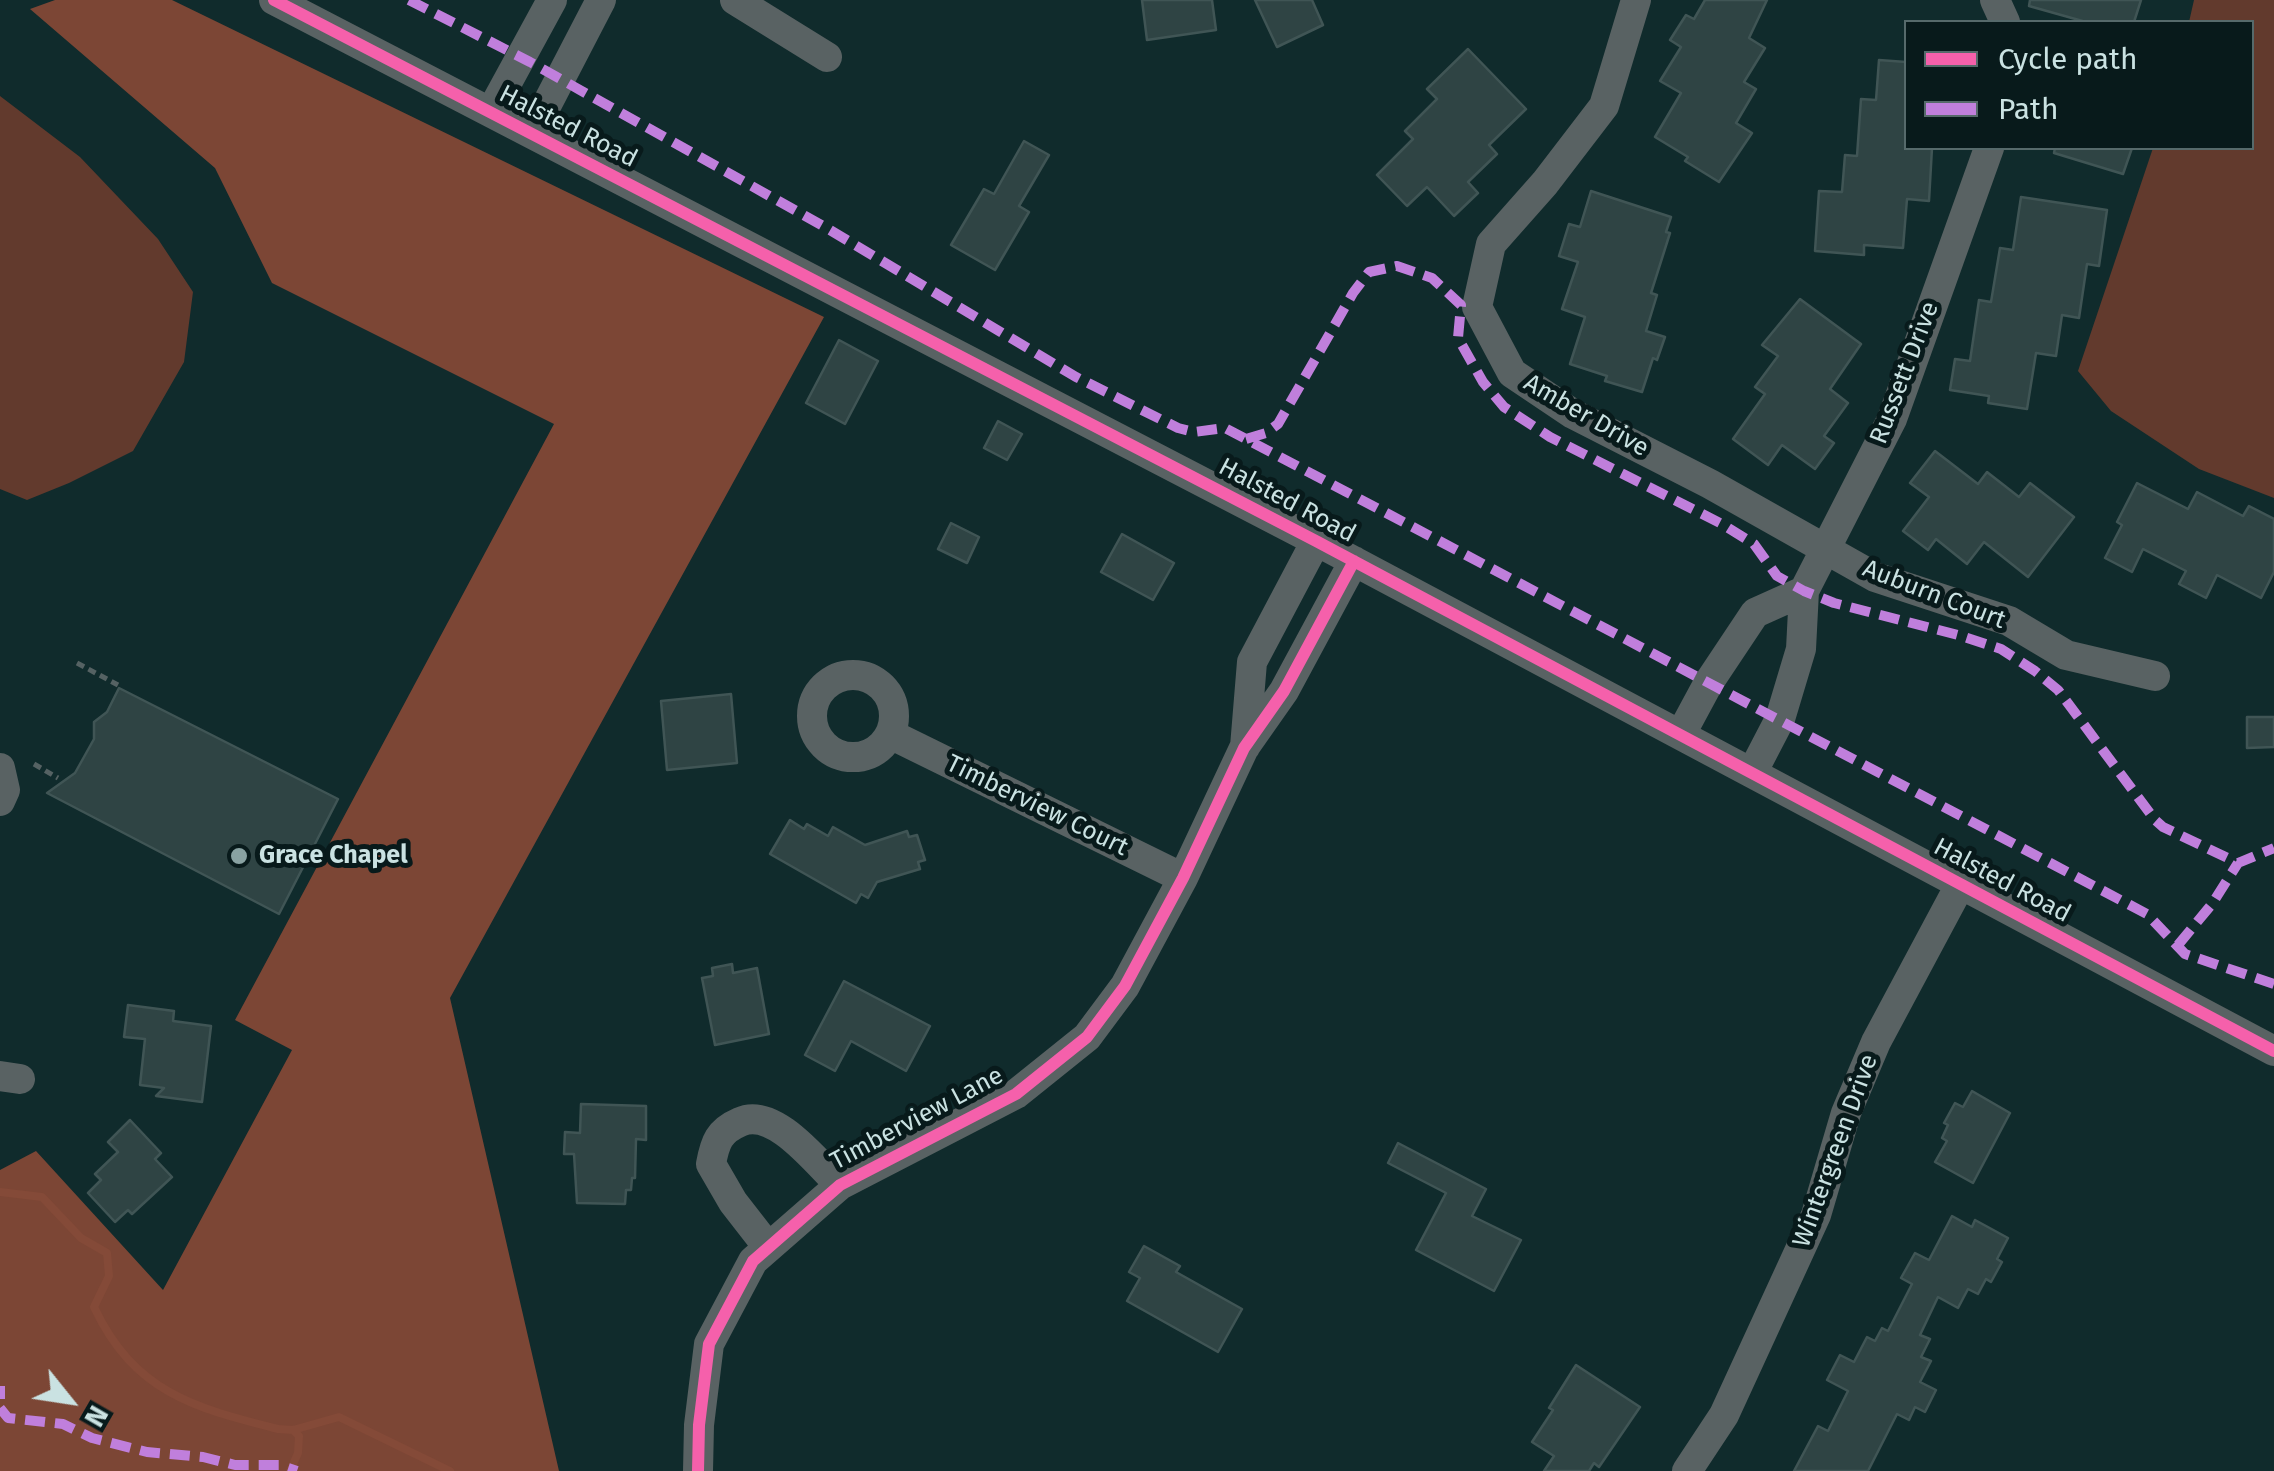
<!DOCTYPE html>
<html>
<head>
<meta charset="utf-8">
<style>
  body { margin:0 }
  #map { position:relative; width:2274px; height:1471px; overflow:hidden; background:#102b2c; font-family:"Fira Sans",sans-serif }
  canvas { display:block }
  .legend { position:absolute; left:1904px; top:20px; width:350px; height:130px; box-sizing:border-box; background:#081a1b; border:2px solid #566a6b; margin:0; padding:12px 18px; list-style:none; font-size:30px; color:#cae2e2 }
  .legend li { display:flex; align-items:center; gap:20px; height:50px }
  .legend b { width:50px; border:2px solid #566a6b }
  .north { position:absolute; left:20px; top:1351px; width:100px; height:100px; -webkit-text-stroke:8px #081a1b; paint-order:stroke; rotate:120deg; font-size:28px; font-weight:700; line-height:40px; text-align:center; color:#cae2e2 }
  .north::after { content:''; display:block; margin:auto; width:35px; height:45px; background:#cae2e2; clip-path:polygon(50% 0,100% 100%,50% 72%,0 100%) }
</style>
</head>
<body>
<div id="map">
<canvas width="2274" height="1471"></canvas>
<ul class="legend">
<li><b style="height:12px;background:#f560ab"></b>Cycle path</li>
<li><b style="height:12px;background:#c07fdc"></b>Path</li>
</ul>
<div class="north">N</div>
</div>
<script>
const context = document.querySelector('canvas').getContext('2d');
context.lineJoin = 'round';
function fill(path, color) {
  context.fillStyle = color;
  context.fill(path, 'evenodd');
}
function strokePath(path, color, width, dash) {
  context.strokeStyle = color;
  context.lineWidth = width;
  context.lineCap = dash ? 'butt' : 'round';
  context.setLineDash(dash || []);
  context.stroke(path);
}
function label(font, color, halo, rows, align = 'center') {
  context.font = font + ' "Fira Sans",sans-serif';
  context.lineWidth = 10;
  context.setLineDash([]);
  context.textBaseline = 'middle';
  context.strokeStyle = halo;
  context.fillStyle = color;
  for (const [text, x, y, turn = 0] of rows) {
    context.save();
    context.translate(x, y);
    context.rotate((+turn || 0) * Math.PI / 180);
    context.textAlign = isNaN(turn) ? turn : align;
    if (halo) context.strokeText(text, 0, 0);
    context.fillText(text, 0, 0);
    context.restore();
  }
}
fill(new Path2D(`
  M2194,0H2274V498L2199,469L2111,411L2078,371L2153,148H2252V22H2189Z
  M0,96L80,157L158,239L193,292L184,362L133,451L69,483L27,500L0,489Z`), '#623a2d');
fill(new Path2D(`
  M55,0H172L824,317L450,998L559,1471H0V1170L36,1151L163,1290L292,1050L235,1020L554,424L272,283L215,168L30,9Z`), '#7c4635');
strokePath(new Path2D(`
  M0,1192L42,1197L81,1238L107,1253L109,1276L94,1307C134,1392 194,1408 278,1429L293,1430L339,1417L450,1471
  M290,1471L298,1453L299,1436L293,1430`), '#844a38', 8);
const building = new Path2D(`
  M1142,0H1212L1216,30L1147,40Z
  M1255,0H1312L1323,25L1277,47Z
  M1705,0H1767L1749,38L1765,48L1744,82L1756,89L1736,123L1752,133L1719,182L1685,161L1688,157L1655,137L1681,93L1660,81L1681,47L1670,40L1686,15L1694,19Z
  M2030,0H2141L2134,22H2086L2029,6Z
  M1468,49L1526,109L1489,145L1497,154L1468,182L1478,193L1454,216L1427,187L1407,206L1377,175L1413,139L1405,131L1437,99L1427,89Z
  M1879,60L1906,62V148H1932L1929,201L1907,199L1903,248L1864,245V255L1815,251L1819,191L1842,192L1845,155L1857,156L1861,99L1876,100Z
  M1024,141L1049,155L1019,206L1029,212L995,270L951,245L984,189L994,194Z
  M2055,148H2132L2123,174L2054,153Z
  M1591,191L1671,217L1666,232L1670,233L1651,293L1657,295L1646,331L1665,337L1657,360L1653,358L1642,392L1605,381L1607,376L1570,364L1585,317L1562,309L1578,262L1559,256L1569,224L1580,227Z
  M2021,197L2107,210L2099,266L2087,264L2079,318L2062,315L2056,356L2036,353L2027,409L1988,403L1989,396L1950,390L1955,359L1970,361L1979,300L1991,302L2000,248L2013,250Z
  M1800,299L1861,344L1830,389L1848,403L1824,436L1834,443L1815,469L1782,445L1768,465L1733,439L1765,394L1755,387L1778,356L1762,345Z
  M839,340L878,361L845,424L806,403Z
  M998,421L1022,434L1007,460L984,448Z
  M1935,451L1978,484L1987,472L2019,497L2030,483L2074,517L2028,577L1984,542L1967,564L1936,539L1928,550L1903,531L1929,497L1910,483Z
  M2137,483L2188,509L2197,492L2243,516L2249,506L2274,519V572L2261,598L2217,575L2206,598L2179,584L2186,571L2143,549L2132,572L2105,558L2122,525L2117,522Z
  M951,523L979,537L967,563L938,549Z
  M1122,534L1174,563L1153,600L1101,572Z
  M119,688L338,799L279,914L47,793L75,773L94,739V722L107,712Z
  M731,694L737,763L667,770L661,701Z
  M2247,717H2274V747L2247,748Z
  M790,820L804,829L807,824L828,836L833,827L865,845L907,831L909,837L917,835L925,860L918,862L920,869L877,882L868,898L861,894L856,903L770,854Z
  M732,964L733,973L757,968L769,1034L715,1045L702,978L713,976L712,968Z
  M844,981L930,1026L906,1071L851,1041L835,1071L805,1055Z
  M128,1005L174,1011L173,1021L211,1026L202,1102L156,1096L164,1088L140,1085L145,1039L124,1037Z
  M1972,1091L2010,1113L1973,1183L1935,1162L1947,1141L1942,1138L1948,1125L1944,1123L1955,1103L1963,1107Z
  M581,1104L646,1106V1140L636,1139L635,1178H632L631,1190H626L625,1204L577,1203L574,1154H564L565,1132L580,1133Z
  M130,1120L161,1153L155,1159L172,1177L132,1214L128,1210L115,1222L88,1193L101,1180L95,1174L118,1152L108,1142Z
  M1398,1143L1486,1189L1472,1216L1521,1240L1494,1291L1416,1250L1446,1193L1388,1163Z
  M1952,1216L1972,1227L1975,1220L2008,1238L1997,1259L2002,1262L1991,1282L1986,1279L1978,1294L1968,1289L1958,1308L1938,1297L1920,1335L1930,1339L1921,1357L1931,1361L1920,1382L1936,1390L1925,1412L1915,1407L1909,1420L1897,1414L1868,1471H1794L1818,1426L1828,1431L1848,1391L1827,1380L1840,1355L1854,1362L1867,1337L1875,1341L1882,1328L1888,1331L1912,1284L1901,1278L1915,1253L1929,1260Z
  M1144,1246L1180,1266L1176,1272L1242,1309L1218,1352L1127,1301L1140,1278L1129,1272Z
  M1576,1365L1640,1407L1599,1467L1594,1463L1589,1471H1544L1554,1456L1532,1442L1553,1410L1549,1408Z`);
fill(building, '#2f4444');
strokePath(building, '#405555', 2.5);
strokePath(new Path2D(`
  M77,663L118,685
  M34,764L58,778`), '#556263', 5, [8, 5]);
strokePath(new Path2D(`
  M274,0L1316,541L2274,1051
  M735,0L827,57
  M1636,0L1604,106L1545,183L1491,244L1477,307L1512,373L1573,414L1710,484L1875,577L2009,621L2066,655L2155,676
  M1995,0L2005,22
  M491,112L552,0
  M532,133L601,0
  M812 716a41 41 0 1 1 82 0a41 41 0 1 1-82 0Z
  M890,734L1183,878
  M1681,734L1709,682L1755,613L1804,591
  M1245,747L1252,662L1316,541
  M0,768L5,790L0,801
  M1753,771L1780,719L1801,649L1804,591L1892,419L1989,148
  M0,1076L20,1079
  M768,1247L733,1202L711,1164C715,1142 719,1131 740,1122C774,1106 817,1163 840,1185
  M698,1471L699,1425L709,1344L753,1261L840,1185L1016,1094L1087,1037L1125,986L1183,878L1244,748L1284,691L1354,561
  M1687,1471L1724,1415L1816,1215L1846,1113L1876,1042L1960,885`), '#596263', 30);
strokePath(new Path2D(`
  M409,0L530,62L825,227L1076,377L1178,428L1194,432L1225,428L2147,914L2185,954L2274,984
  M1246,439L1266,433L1278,424L1353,293L1369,272L1397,266L1432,278L1461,305L1458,338L1483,382L1504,407L1550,437L1722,524L1754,544L1777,576L1804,591L1834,603L1958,635L2001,649L2035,671L2058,690L2155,820L2163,827L2238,863L2274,848
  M2178,945L2212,904L2238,863
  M0,1386V1399
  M0,1408L8,1418L63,1424L92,1438L147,1452L203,1457L235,1465H279L297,1471`), '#c07fdc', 10, [20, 10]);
strokePath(new Path2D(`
  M274,0L1316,541L2274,1051
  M698,1471L699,1425L709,1344L753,1261L840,1185L1016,1094L1087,1037L1125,986L1183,878L1244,748L1284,691L1354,561`), '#f560ab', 12);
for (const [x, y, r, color] of [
  [239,856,10,"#89a2a2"]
]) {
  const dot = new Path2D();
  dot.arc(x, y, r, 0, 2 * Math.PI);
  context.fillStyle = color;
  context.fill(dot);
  strokePath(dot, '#081a1b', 4);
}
label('25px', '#cae2e2', '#081a1b', [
  ["Halsted Road",568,127,27],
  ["Russett Drive",1905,373,-69],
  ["Amber Drive",1586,416,30],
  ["Halsted Road",1287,501,28],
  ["Auburn Court",1934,595,21],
  ["Timberview Court",1037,806,26],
  ["Halsted Road",2002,881,28],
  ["Timberview Lane",917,1119,-28],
  ["Wintergreen Drive",1836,1151,-70]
]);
label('bold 25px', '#cae2e2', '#081a1b', [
  ["Grace Chapel",259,856]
], 'left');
</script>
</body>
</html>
